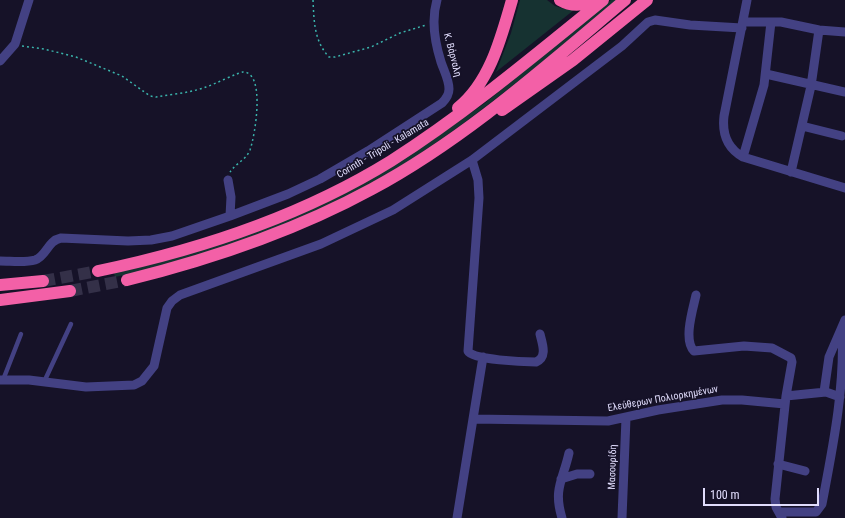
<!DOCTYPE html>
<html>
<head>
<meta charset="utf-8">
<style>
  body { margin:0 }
  #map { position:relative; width:845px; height:518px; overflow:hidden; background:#161228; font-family:"Roboto Condensed",sans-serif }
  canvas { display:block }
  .scale { position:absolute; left:703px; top:488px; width:116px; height:18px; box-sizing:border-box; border:2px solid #e0dcfc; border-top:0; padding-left:5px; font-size:12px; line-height:14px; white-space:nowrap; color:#e0dcfc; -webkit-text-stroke:3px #161228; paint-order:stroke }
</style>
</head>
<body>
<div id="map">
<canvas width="845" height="518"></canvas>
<div class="scale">100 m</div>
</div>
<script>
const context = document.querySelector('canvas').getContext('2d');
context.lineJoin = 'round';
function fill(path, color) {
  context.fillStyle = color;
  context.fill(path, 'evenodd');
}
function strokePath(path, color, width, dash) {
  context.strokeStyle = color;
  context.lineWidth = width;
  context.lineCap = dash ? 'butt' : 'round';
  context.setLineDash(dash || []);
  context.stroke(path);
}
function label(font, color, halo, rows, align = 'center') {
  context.font = font + ' "Roboto Condensed",sans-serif';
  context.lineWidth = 3.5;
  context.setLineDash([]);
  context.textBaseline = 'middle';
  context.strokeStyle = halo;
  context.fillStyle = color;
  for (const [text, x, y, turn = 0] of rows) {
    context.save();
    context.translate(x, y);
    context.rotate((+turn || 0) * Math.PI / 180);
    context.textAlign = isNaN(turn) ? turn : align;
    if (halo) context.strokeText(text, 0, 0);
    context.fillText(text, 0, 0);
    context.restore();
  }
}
fill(new Path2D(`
  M520,0H547L555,6L564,9L579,6L496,72L511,33Z
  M611,0H617C545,59 475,120 396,169C311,221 213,256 115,277L114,273L199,251L428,143L485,103Z`), '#163231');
strokePath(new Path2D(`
  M43,281L98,271
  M70,291L127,280`), '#343048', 12, [12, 6]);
strokePath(new Path2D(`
  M313,0C314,21 314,41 329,57H335L371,47L400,33L426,25
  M22,46L44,49L76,57L122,76L150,96L156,97C172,94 190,93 206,87C215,84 237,73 243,72C266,72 255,136 250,150C246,160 236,163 230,172`), '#3ab3ab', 1.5, [2, 3]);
strokePath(new Path2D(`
  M3,380L21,334
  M44,382L71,324`), '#434183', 4.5);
strokePath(new Path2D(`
  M747,0L724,116C722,133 727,148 743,157L845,188
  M743,22H781L819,30L845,32
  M0,61L15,44L29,0
  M766,74L845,92
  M802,126L842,136
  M743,157L764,85L771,22
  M472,160L478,180L479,198L468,351C473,360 524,362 536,362C548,357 542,343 540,334
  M791,172L811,86L819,30
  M228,180L231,197L230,216
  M0,261C11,261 25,263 35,260C47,256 47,241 61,238L128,241L151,240L172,236L230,216L288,194L320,179L368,151L442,103C446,99 449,95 449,89C449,80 444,71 441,62C435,43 431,20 437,0
  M696,295C693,309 683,340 694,351L744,346L772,348L791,358L792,362L786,396L775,499L776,507L782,518
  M0,380H29L86,387L134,385L142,381L154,366L167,308L172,301L180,295L321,244L393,210L472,160L622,46L648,22L655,20L690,25L742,28
  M824,392L829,357L845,320
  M786,396L826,392L840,397
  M473,419L608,421L658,410L722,400H742L785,404
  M778,464L805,471
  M561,479L577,474H590
  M779,512H816L822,504C833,446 845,388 842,328
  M457,518L483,357
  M562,518C553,489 563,480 569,453
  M622,518L626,418`), '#434183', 9);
strokePath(new Path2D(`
  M560,0C572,7 583,6 595,0
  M458,108C490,82 501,38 512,0
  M502,110L573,60L647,0
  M98,271C199,250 302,216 391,161C466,113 534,56 603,0
  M127,280C212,259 295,231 372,189C465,139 545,67 625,0
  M0,285L43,281
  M0,300L70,291`), '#f360a7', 12);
label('10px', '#e0dcfc', '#161228', [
  ["Κ. Βάρναλη",452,55,75],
  ["Corinth - Tripoli - Kalamata",383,149,-31],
  ["Ελεύθερων Πολιορκημένων",663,399,-10],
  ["Μασουρίδη",613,467,-88]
]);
</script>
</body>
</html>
